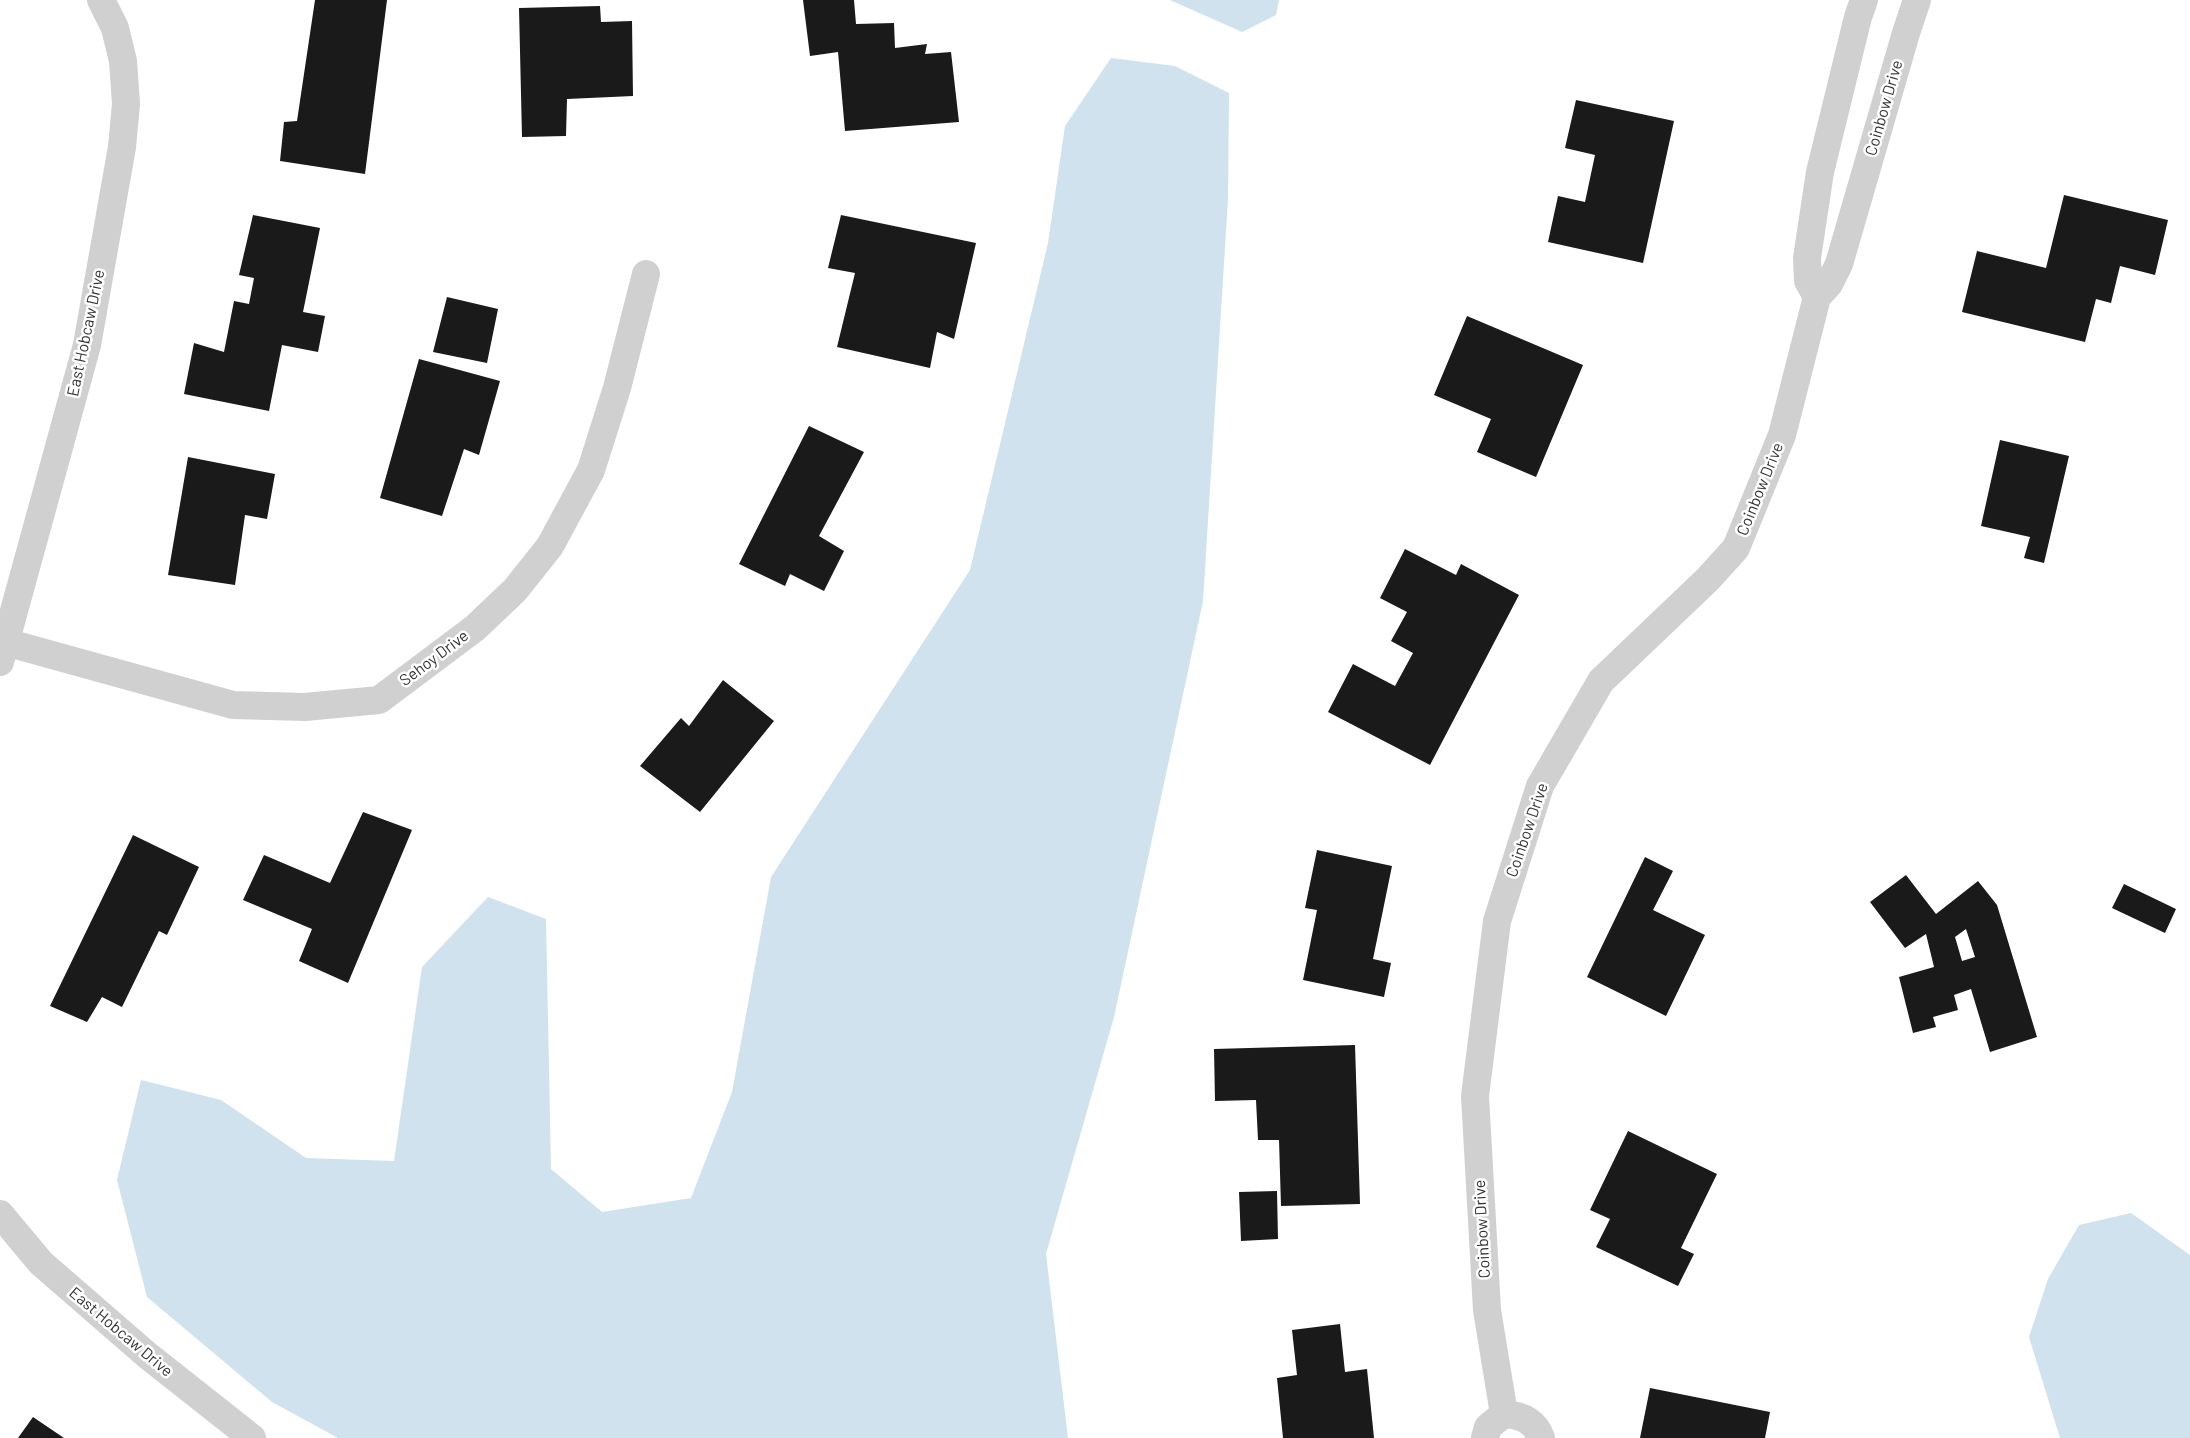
<!DOCTYPE html>
<html>
<head>
<meta charset="utf-8">
<style>
  body { margin:0 }
  canvas { display:block; background:#fff }
</style>
</head>
<body>
<canvas width="2190" height="1438"></canvas>
<script>
const context = document.querySelector('canvas').getContext('2d');
context.lineJoin = 'round';
function fill(path, color) {
  context.fillStyle = color;
  context.fill(path, 'evenodd');
}
function strokePath(path, color, width, dash) {
  context.strokeStyle = color;
  context.lineWidth = width;
  context.lineCap = dash ? 'butt' : 'round';
  context.setLineDash(dash || []);
  context.stroke(path);
}
function label(font, color, halo, rows, align = 'center') {
  context.font = font + ' Barlow,sans-serif';
  context.lineWidth = 5;
  context.setLineDash([]);
  context.textBaseline = 'middle';
  context.strokeStyle = halo;
  context.fillStyle = color;
  for (const [text, x, y, turn = 0] of rows) {
    context.save();
    context.translate(x, y);
    context.rotate((+turn || 0) * Math.PI / 180);
    context.textAlign = isNaN(turn) ? turn : align;
    if (halo) context.strokeText(text, 0, 0);
    context.fillText(text, 0, 0);
    context.restore();
  }
}
fill(new Path2D(`
  M1170,0H1279L1276,15L1242,32Z
  M1111,58L1175,66L1229,93L1228,199L1203,601L1114,1017L1046,1254L1068,1438H338L272,1402L147,1297L117,1180L141,1080L221,1100L306,1158L394,1161L422,967L488,897L546,919L551,1169L602,1212L691,1198L732,1092L771,877L970,570L1048,243L1065,126Z
  M2131,1213L2190,1255V1438H2060L2029,1337L2048,1279L2079,1225Z`), '#cfe2ee');
fill(new Path2D(`
  M315,0H387L365,174L280,161L284,122L297,121Z
  M803,0H854L856,24L894,23L895,48L927,44L925,54L951,52L959,122L845,131L838,52L810,56Z
  M600,6L601,22L632,21L633,96L567,99L566,136L522,137L519,8Z
  M1576,100L1674,121L1643,263L1548,242L1558,196L1585,202L1595,155L1565,148Z
  M2064,195L2168,220L2155,275L2120,266L2111,303L2096,299L2085,342L1962,312L1977,251L2046,268Z
  M253,215L320,228L303,312L325,316L318,352L282,345L269,411L184,394L194,343L224,352L234,301L249,304L254,278L239,275Z
  M841,215L976,243L954,339L937,332L930,368L837,347L855,273L828,268Z
  M447,297L498,309L487,363L433,352Z
  M1467,316L1583,365L1536,477L1477,452L1491,419L1434,395Z
  M419,359L500,381L479,455L464,449L442,516L380,498Z
  M809,426L864,452L819,536L844,551L824,591L790,574L785,586L739,564Z
  M2000,440L2069,456L2044,563L2024,558L2030,537L1981,526Z
  M188,457L275,474L267,519L245,515L235,585L168,575Z
  M1405,549L1456,575L1461,564L1519,595L1430,765L1328,712L1353,664L1395,686L1413,653L1391,641L1407,612L1380,598Z
  M723,680L774,721L700,812L640,766L681,718L689,726Z
  M363,812L412,830L348,983L299,961L312,929L243,900L264,855L330,883Z
  M133,835L199,867L167,935L159,931L122,1007L102,997L87,1022L50,1006Z
  M1317,850L1392,866L1373,959L1391,963L1384,997L1303,980L1317,910L1305,908Z
  M1645,857L1673,871L1653,910L1705,935L1666,1016L1587,977Z
  M1906,875L1936,914L1978,881L1997,905L2037,1037L1990,1052L1971,989L1954,995L1958,1010L1933,1017L1936,1027L1913,1033L1899,977L1934,967L1926,934L1905,948L1870,902ZM1966,929L1975,957L1962,961L1955,937Z
  M2124,884L2176,909L2165,933L2112,908Z
  M1355,1045L1360,1204L1281,1206L1279,1140H1258L1256,1100L1215,1101L1214,1049Z
  M1628,1131L1717,1174L1681,1248L1694,1254L1678,1286L1596,1247L1610,1219L1590,1210Z
  M1277,1191L1278,1239L1241,1241L1239,1192Z
  M1340,1324L1345,1372L1367,1369L1374,1438H1283L1277,1378L1297,1375L1292,1330Z
  M1650,1388L1770,1412L1765,1438H1640Z
  M33,1417L64,1438H18Z`), '#1a1a1a');
strokePath(new Path2D(`
  M1817,297L1808,281L1807,258L1820,172L1858,17L1864,0
  M5,642L233,705L305,707L379,700L475,628L515,590L550,546L591,470L617,388L646,274
  M0,662L87,345L122,147L126,104L123,61L115,28L101,0
  M0,1214L41,1263L147,1355L252,1438
  M1504,1414L1487,1310L1475,1096L1497,921L1540,786L1601,681L1708,579L1736,548L1782,435L1817,297L1829,284L1839,264L1906,33L1917,0
  M1485,1438L1488,1427L1504,1414C1521,1415 1535,1421 1541,1438`), '#d0d0d0', 28);
label('16px', '#333', '#fff', [
  ["Coinbow Drive",1884,108,-74],
  ["East Hobcaw Drive",86,333,-78],
  ["Coinbow Drive",1760,489,-68],
  ["Sehoy Drive",434,658,-37],
  ["Coinbow Drive",1527,830,-71],
  ["Coinbow Drive",1482,1229,-93],
  ["East Hobcaw Drive",121,1332,40]
]);
</script>
</body>
</html>
